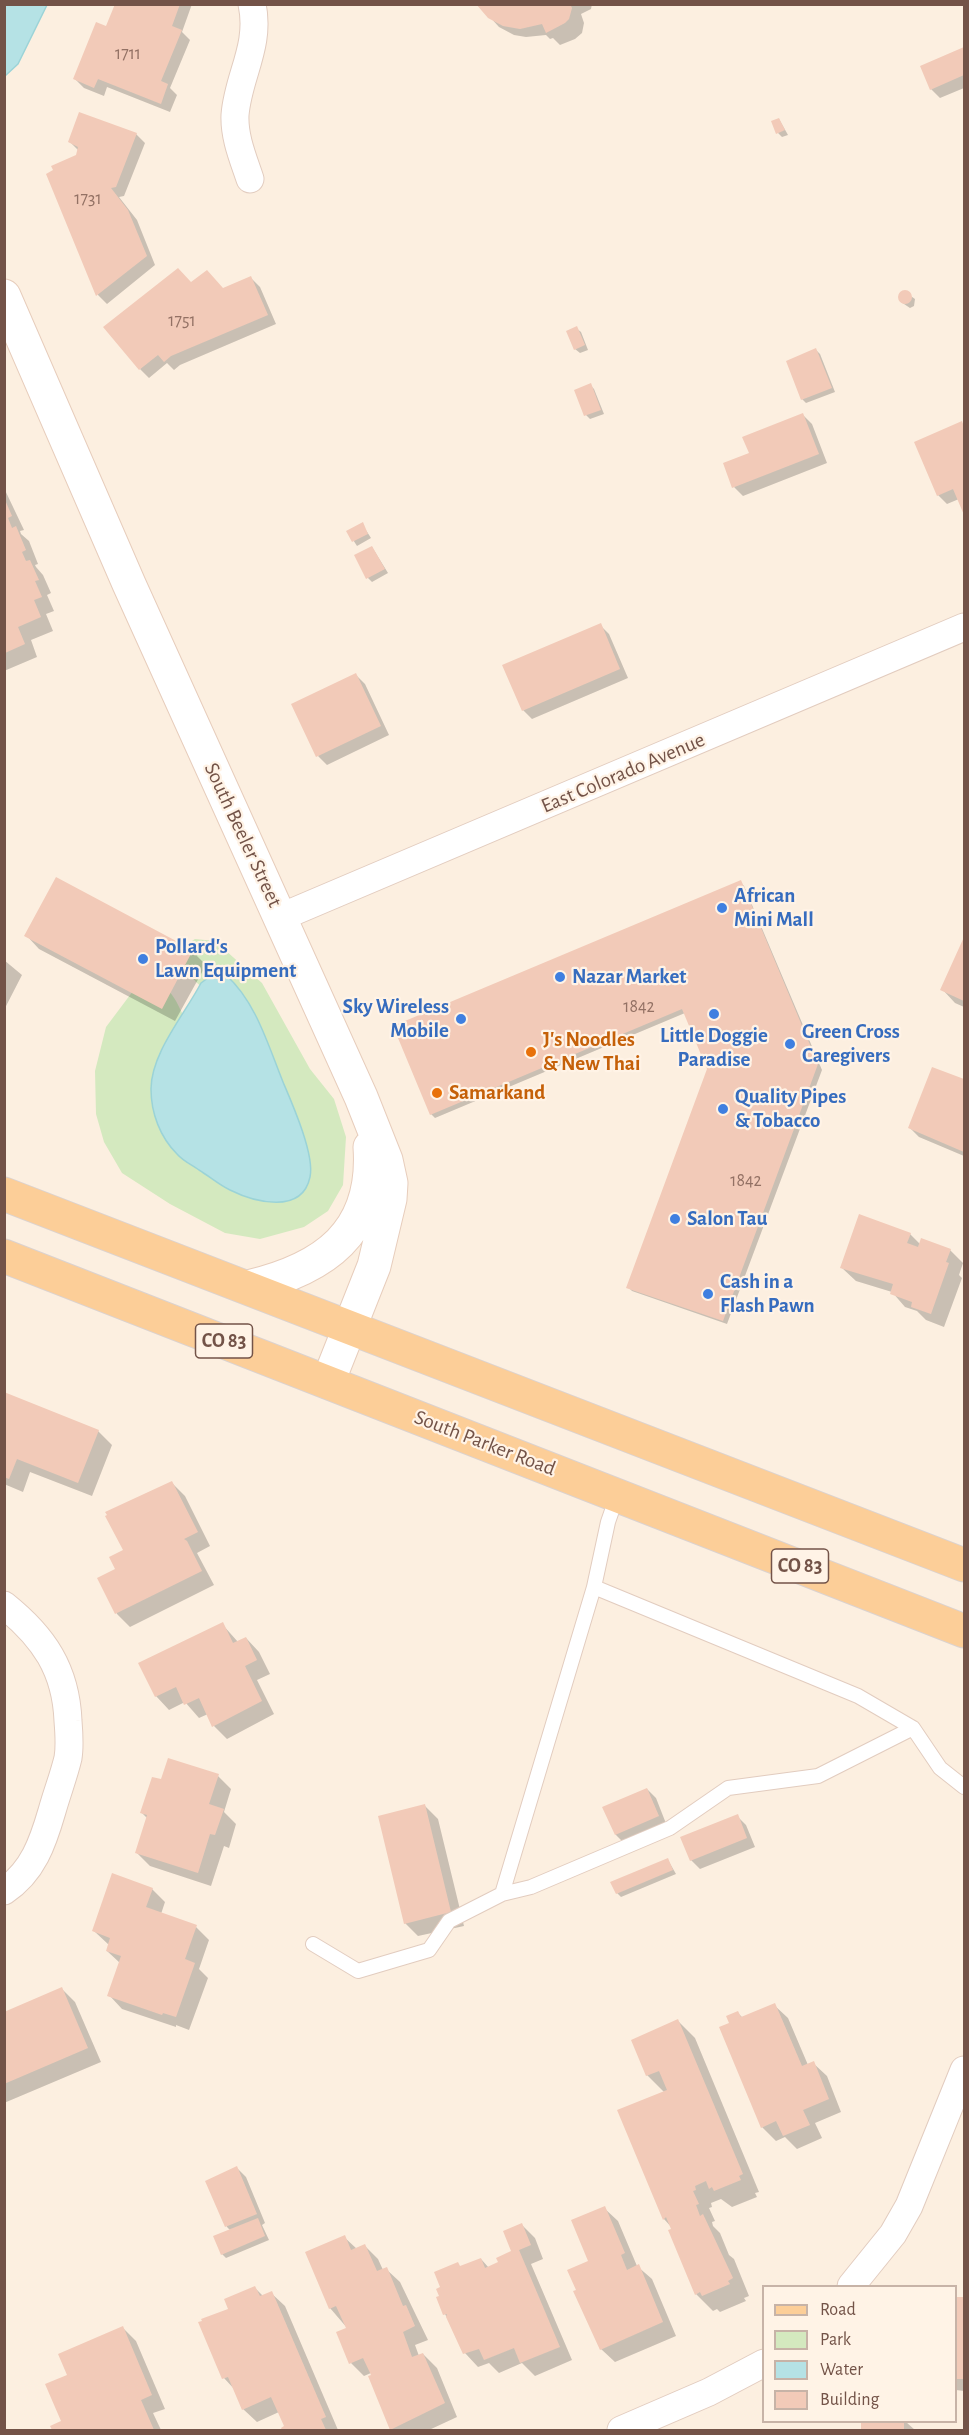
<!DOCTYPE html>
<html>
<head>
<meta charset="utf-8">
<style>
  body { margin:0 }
  #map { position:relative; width:969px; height:2435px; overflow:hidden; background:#fcefe0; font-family:"Alegreya Sans",sans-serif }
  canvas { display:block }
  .frame { position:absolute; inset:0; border:6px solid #735348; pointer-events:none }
  .legend { position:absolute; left:762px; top:2285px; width:195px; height:138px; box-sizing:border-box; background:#fff3e6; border:2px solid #c7b3a7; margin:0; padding:8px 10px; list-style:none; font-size:18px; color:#735348 }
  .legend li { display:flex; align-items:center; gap:12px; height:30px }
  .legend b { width:30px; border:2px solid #c7b3a7 }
</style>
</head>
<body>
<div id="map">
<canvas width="969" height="2435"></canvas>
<div class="frame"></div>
<ul class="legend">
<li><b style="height:8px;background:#fcce98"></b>Road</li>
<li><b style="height:16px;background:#d4e9bf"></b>Park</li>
<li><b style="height:16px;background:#b5e2e5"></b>Water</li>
<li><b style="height:16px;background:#f2cab8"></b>Building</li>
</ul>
</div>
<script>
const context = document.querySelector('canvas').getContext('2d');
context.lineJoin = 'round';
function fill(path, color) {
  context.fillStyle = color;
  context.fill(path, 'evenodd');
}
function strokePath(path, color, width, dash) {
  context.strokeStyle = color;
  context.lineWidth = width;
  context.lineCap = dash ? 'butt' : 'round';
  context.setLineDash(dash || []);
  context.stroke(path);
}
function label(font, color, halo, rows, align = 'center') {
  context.font = font + ' "Alegreya Sans",sans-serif';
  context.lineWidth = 4.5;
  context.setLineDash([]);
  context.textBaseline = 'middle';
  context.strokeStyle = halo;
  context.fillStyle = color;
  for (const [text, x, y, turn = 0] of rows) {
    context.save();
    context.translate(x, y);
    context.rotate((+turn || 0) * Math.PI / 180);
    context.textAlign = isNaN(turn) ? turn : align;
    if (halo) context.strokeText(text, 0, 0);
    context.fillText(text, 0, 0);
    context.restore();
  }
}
fill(new Path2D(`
  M195,939L215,941L262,983L310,1069L334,1099L346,1137L343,1185L328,1211L304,1227L260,1239L225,1233L170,1204L122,1173L104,1142L96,1114L95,1071L106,1027L136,987C169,986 170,987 184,1017L223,1006L196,982L177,959V950Z`), '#d4e9bf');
const water = new Path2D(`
  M5,4L47,5L18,64L5,76Z
  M212,975H226C256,1002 268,1045 283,1082C292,1103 315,1155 310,1177C302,1215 254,1202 230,1190C219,1185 209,1176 199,1170C192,1165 183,1161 177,1154C160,1137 151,1113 151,1089C151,1053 185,1014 201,983Z`);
fill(water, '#b5e2e5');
strokePath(water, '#9bd3d7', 1.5);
fill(new Path2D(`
  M117,4H192L182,32L190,40L170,88L177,95L170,112L107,87L104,96L84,88L75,79L107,28Z
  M478,4H592L591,9L581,14L584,23L582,33L575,39L560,45L553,38L550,39L546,35L526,37L514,35L499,27Z
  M964,49V88L940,98L931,89L922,67Z
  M779,119L788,135L782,137L778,133Z
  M136,134L145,143L124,196L119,197L137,220L155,265L107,304L98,295L48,174L77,156L79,151L70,142Z
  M251,278L260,287L276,324L180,365L174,370L167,363L149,378L140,369L191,284L223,290Z
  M905,292L915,299L914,306L910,308L901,302L900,297Z
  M576,328L581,332L588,350L580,353L575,349Z
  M816,350L820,354L835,392L806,403L802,399Z
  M590,385L594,389L604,414L590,419L586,415Z
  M803,415L812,424L827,463L743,496L734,487L751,454Z
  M962,423L964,426V511L959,499L947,504L938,495Z
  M4,488L24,530L20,531L21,534L29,541L38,564L35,565L36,567L43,575L51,593L47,595L54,611L46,614L53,631L31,640L37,657L4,671Z
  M362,524L371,538L357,546L348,532Z
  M372,547L388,573L372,582L368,578Z
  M600,625L609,634L628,678L532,719L523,710Z
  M356,675L365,684L389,735L327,765L318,756Z
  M56,879L192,951L206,965L175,1021L39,949L26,935Z
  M740,882L744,886L822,1070L727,1324L632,1291L628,1287L709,1069L685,1013L435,1118L431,1114Z
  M964,940V1007L955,1003L942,989Z
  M4,960L22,975L4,1010Z
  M932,1069L964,1081V1156L919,1137L910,1128Z
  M910,1234L920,1244L950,1250L963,1263L959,1275L962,1278L944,1327L926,1320L917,1311L905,1307L892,1292L856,1281L842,1268Z
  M4,1393L98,1431L112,1445L92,1496L30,1472L23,1492L4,1484Z
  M172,1483L185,1496L210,1546L197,1553L214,1585L130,1627L117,1614L99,1578L117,1569L125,1551Z
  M222,1624L238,1642L246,1638L259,1652L270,1674L257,1680L274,1714L227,1739L214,1726L208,1714L199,1718L185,1702L169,1710L156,1696Z
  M218,1776L231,1789L224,1812L236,1824L229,1848L224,1846L211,1886L150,1866L137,1853L147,1818L142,1813L162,1781Z
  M647,1789L656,1798L667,1826L625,1844L616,1835L604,1807Z
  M425,1806L438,1819L464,1926L418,1936L405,1923Z
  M737,1816L746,1825L755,1847L700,1869L691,1860Z
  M668,1860L676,1874L621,1897L617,1893Z
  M152,1889L165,1902L161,1914L196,1927L209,1940L199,1969L208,1978L189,2030L176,2025V2027L122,2009L109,1995L120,1963L107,1951L109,1945L94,1931Z
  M62,1989L75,2002L101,2062L4,2103V2013Z
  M774,2005L788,2018L808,2065L813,2063L827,2076L841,2112L815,2123L822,2138L797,2149L785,2137L776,2141L762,2127L731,2023L738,2013L743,2018Z
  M678,2021L695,2038L759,2192L755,2193L757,2197L732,2207L721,2199L711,2203L712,2207L709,2208L715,2221L712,2222L713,2226L720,2233L729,2255L734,2259L749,2296L744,2298L746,2301L720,2312L717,2309L713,2311L696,2294L673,2229L664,2219L665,2093L647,2075Z
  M237,2168L246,2177L265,2223L262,2225L269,2240L226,2258L222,2254L230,2230L227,2227L207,2181Z
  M604,2208L618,2221L637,2266L652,2279L676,2336L615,2362L601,2349L578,2291L590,2262Z
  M522,2225L535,2238L543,2259L531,2264L572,2360L535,2376L522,2363L499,2373L489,2363L478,2367L465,2353L445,2314L441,2297L461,2267L481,2259L489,2268L500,2263L513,2252Z
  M344,2237L357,2249L365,2246L378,2259L383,2270L386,2269L400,2282L428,2340L415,2345L419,2356L423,2354L437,2368L457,2417L429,2430H393L392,2429L371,2373L364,2376L351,2363L348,2329L330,2308Z
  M255,2288L263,2296L271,2293L285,2306L338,2430H283L282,2428L286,2427L279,2412L257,2422L243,2409L235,2390L224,2378L230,2310Z
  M956,2299H964V2391L956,2390Z
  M123,2328L136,2341L165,2409L153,2413L161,2430H53L52,2426L63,2422L69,2376Z
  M862,2422H906L915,2430H862Z`), '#0003');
fill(new Path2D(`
  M115,4H180L172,26L182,30L161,81L168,84L161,104L98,79L94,88L73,79L96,22L106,26Z
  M476,4H570L572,8L569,19L565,23L546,33L542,24L520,29L503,26L488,18Z
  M964,47V75L930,90L920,66Z
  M79,112L137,133L116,187L111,188L128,210L147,256L96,296L46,174L53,170L51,166L76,155L78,147L68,142Z
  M779,118L785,130L776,134L771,121Z
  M178,268L191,282L207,270L223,288L251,276L268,315L171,356L164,362L158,355L139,370L103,327Z
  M898 297a7 7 0 1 1 14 0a7 7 0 1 1-14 0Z
  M577,326L585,345L574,350L566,331Z
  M816,348L832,388L801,400L786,361Z
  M591,383L601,410L584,416L574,390Z
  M803,413L819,454L732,488L723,463L749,453L742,437Z
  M962,421L964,427V515L953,489L937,496L914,442Z
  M5,500L12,516L8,518L12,528L16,526L26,550L22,552L26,561L30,560L39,580L35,581L42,597L34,600L41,617L18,627L25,644L5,653Z
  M363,522L368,534L352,542L346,531Z
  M372,546L385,569L366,579L354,555Z
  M601,623L620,669L522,711L502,665Z
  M356,673L381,726L316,757L291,704Z
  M56,877L193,950L162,1009L24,936Z
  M741,880L818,1064L723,1321L626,1288L707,1069L682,1009L430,1115L393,1026Z
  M964,937V1001L940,990Z
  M932,1067L964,1079V1152L908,1128Z
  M859,1214L911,1233L907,1243L918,1247L921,1238L951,1249L946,1262L949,1263L931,1314L911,1307L912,1302L890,1294L893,1284L840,1268Z
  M4,1392L99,1430L78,1483L17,1459L9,1479L4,1477Z
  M172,1481L198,1532L184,1539L187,1541L202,1571L115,1614L97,1578L115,1569L109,1557L123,1550L105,1516L107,1515L105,1512Z
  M223,1622L233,1643L246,1637L257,1660L245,1666L262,1701L212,1727L199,1698L184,1705L176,1687L155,1697L138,1663Z
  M168,1758L219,1774L209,1804L224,1809L215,1835L210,1834L198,1873L135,1853L147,1815L140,1813L152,1777L161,1779Z
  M647,1788L659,1816L615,1835L602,1807Z
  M425,1804L451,1912L404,1924L378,1816Z
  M738,1814L747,1838L690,1861L680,1837Z
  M668,1858L673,1870L616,1894L610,1882Z
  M112,1873L153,1888L146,1907L197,1925L185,1959L195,1963L176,2017L163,2013L162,2015L107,1996L121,1956L106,1951L110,1938L92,1931Z
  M62,1987L88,2048L4,2084V2012Z
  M775,2003L802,2066L814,2061L829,2099L803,2110L810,2125L783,2136L776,2121L761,2128L719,2027L729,2023L726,2016L738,2011L741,2017Z
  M678,2019L743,2174L739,2176L741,2180L714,2191L712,2187L709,2189L706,2181L695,2186L696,2190L693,2191L699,2204L696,2205L700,2216L703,2214L733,2278L728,2281L730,2284L702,2296L700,2292L695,2295L668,2230L671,2229L666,2217L663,2220L617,2110L667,2090L659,2071L646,2076L631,2040Z
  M237,2166L257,2214L225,2227L205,2181Z
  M605,2206L625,2253L621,2255L627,2270L639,2264L663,2322L600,2350L573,2291L576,2290L567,2270L588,2261L571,2220Z
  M258,2218L265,2236L221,2255L213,2236Z
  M522,2223L531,2245L519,2250L560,2347L520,2363L514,2348L484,2360L479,2349L463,2354L446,2317L447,2314L443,2315L436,2297L439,2296L436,2289L440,2287L434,2272L458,2262L460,2266L481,2258L485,2268L498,2262L496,2258L511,2251L503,2231Z
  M345,2235L351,2250L365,2244L377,2271L387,2267L403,2306L406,2305L415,2326L403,2332L412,2357L423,2353L445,2403L390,2430L368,2376L371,2375L363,2358L349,2364L336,2332L346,2328L336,2306L329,2309L305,2252Z
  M255,2286L260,2296L272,2291L326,2417L321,2419L326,2430H282L281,2428L284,2426L271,2397L242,2410L228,2377L222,2379L198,2322L202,2321L201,2319L228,2309L224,2299Z
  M956,2297H964V2379H956Z
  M123,2326L152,2395L141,2400L154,2430H52L50,2426L61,2421L45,2384L67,2375L58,2354Z
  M861,2422H904V2430H861Z`), '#f2cab8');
const lane = new Path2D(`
  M617,1496L608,1522L594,1587L858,1696L913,1728L940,1768L964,1787
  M594,1587L502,1894L531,1887L670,1828L728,1788L818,1776L913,1728
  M313,1944L358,1971L429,1950L449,1921L502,1894`);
const street = new Path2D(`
  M250,179C243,158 234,137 235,115C238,76 261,46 252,4
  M281,917L964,627
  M4,1605C44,1637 66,1670 68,1721C69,1733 70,1746 68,1758C64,1775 57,1793 52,1811C43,1842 33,1872 4,1891
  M851,2286L893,2234L909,2206L964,2070
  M621,2430L709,2392L764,2363`);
const secondary = new Path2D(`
  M4,296L129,584L361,1097L386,1160L391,1183L390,1199L374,1266L328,1382
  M248,1287C324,1269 376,1233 370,1147`);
const primary = new Path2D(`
  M4,1194L964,1565
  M4,1256L964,1631`);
strokePath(lane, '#e2ccbf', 16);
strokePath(street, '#e2ccbf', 29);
strokePath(secondary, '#e7cdbc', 35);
strokePath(primary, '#dbd2cf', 35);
strokePath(lane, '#fff', 14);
strokePath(street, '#fff', 27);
strokePath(secondary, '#fff', 33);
strokePath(primary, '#fcce98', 33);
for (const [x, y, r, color] of [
  [722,908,6,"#3f7fe0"],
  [143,959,6,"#3f7fe0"],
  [560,977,6,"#3f7fe0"],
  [714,1014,6,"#3f7fe0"],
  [461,1019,6,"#3f7fe0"],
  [790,1044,6,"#3f7fe0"],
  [531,1052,6,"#e8710a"],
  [437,1093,6,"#e8710a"],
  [723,1109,6,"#3f7fe0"],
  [675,1219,6,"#3f7fe0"],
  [708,1294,6,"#3f7fe0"]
]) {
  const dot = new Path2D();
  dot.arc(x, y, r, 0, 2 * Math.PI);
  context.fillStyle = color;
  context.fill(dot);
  strokePath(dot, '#fff3e6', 2);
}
label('18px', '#937164', null, [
  ["1711",128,54],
  ["1731",88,199],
  ["1751",182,321],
  ["1842",639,1007],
  ["1842",746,1181]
]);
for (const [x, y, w] of [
  [224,1341,57],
  [800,1566,57]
]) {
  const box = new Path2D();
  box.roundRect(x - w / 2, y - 17, w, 34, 4.5);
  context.fillStyle = '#fff3e6';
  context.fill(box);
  strokePath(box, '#735348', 1.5);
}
label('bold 20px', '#735348', null, [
  ["CO 83",224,1341],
  ["CO 83",800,1566]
]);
label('21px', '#735348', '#fff3e6', [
  ["East Colorado Avenue",623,773,-23],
  ["South Beeler Street",243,835,65],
  ["South Parker Road",485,1443,21]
]);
label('bold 21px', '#366cbe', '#fff3e6', [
  ["African",734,896],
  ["Mini Mall",734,920],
  ["Pollard's",155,947],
  ["Lawn Equipment",155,971],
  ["Nazar Market",572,977],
  ["Sky Wireless",449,1007,"right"],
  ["Mobile",449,1031,"right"],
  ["Green Cross",802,1032],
  ["Caregivers",802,1056],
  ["Little Doggie",714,1036,"center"],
  ["Paradise",714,1060,"center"],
  ["Quality Pipes",735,1097],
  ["& Tobacco",735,1121],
  ["Salon Tau",687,1219],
  ["Cash in a",720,1282],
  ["Flash Pawn",720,1306]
], 'left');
label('bold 21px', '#c56008', '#fff3e6', [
  ["J's Noodles",543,1040],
  ["& New Thai",543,1064],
  ["Samarkand",449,1093]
], 'left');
</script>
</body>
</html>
